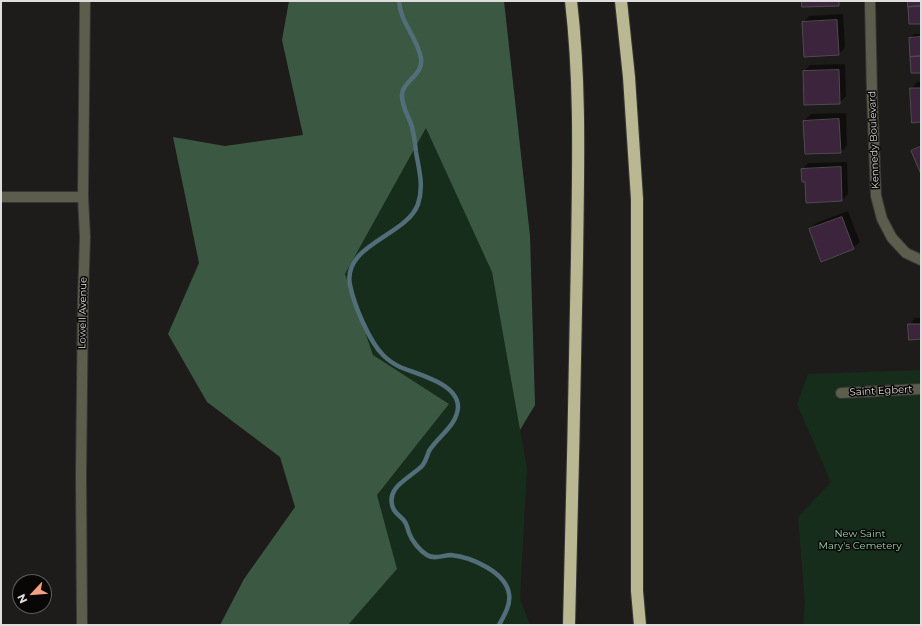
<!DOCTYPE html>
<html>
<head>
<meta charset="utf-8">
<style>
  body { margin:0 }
  #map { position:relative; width:922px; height:626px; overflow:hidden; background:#1e1c1a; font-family:Montserrat,sans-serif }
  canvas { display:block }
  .frame { position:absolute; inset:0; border:2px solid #dfdedd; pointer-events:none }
  .north { position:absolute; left:12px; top:574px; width:40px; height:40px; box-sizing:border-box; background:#080706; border:1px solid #5e5d5c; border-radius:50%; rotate:244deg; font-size:11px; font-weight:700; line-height:16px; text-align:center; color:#dfdedd }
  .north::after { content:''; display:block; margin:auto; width:14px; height:18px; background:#f39f82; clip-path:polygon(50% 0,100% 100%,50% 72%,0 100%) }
</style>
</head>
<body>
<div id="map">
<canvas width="922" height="626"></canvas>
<div class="frame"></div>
<div class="north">N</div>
</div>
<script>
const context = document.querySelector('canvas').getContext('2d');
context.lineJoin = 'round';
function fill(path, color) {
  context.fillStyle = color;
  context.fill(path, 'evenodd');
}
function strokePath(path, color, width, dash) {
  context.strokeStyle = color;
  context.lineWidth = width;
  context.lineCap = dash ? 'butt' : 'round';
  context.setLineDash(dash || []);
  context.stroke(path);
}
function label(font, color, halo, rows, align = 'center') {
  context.font = font + ' Montserrat,sans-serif';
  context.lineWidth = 3;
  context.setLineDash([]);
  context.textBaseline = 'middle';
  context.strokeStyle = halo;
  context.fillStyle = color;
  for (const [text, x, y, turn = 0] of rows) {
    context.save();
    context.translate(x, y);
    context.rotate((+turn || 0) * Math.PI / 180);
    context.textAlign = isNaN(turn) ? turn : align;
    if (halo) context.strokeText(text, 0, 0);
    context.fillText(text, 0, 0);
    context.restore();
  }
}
fill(new Path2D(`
  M427,127L492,272L527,469L520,599L530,625H348L397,569L377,495L449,404L373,355L345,274Z
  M921,370V625H803L805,603L798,517L831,482L797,404L808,374Z`), '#162d1c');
fill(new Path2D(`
  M289,1H504L530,236L535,405L520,430L492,272L426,128L345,274L373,355L449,404L377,495L397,569L348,625H220L244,579L295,507L280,457L207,402L168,334L199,263L173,137L225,146L303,135L282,40Z`), '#3b5942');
fill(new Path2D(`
  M843,14L845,47L839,54L803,23L809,16Z
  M914,34H921V72L910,38Z
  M845,64L846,96L839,103L804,71L810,65Z
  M917,82H921V121L911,89Z
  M846,113L847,145L841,152L804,121L811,114Z
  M921,143V171L912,151Z
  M847,162L848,194L842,200L806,181L802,170L808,163Z
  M848,211L860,242L853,248L810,229L816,223Z
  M915,318H921V338L909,325Z`), '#0007');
strokePath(new Path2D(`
  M399,1C400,22 417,37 421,58C424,76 401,81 402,96C402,107 409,117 412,127C414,135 415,143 416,152C419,170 424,186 418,204C407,236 342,244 350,285C354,305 369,341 383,355C388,360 394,364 400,367C416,374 458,383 458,407C457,426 438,436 429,451C427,456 426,461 422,466C410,478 383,488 394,510C397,515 402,517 405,522C407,525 408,530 409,533C412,541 420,551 427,555C435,560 443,555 451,555C471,557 506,572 509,594C511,604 504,616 499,625`), '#526e79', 4.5);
const building = new Path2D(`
  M802,1H839V6L802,7Z
  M908,1H921V6L908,7Z
  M921,6V24H909L908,7Z
  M837,20L839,55L804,57L802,22Z
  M921,37V56L910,57L909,38Z
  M921,56V73H911L910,57Z
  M839,70L840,104L804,105L803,71Z
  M910,88H921V122L912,123Z
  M839,119L841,153L805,154L803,121Z
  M921,146V174L911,151Z
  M841,167L842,201L806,203L805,182H802L801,169Z
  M842,217L854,249L821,262L809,229Z
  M908,324H921V339L909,340Z`);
fill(building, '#3c243c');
strokePath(building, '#4e4c4e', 1);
const minor = new Path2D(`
  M870,1L872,95L876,196L882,219L892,238L906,253L921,260
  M1,197H83
  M841,393L921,389
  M82,625L81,476L83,298L85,237L83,197L85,1`);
const highway = new Path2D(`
  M621,1L629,77L637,199V591L640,625
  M569,625C572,503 575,380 577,258C578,172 581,86 571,1`);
strokePath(minor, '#393735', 12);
strokePath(highway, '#393735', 14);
strokePath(minor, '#5d5d4e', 10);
strokePath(highway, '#b9b892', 12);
label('10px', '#dfdedd', '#080706', [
  ["Kennedy Boulevard",874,140,-92],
  ["Lowell Avenue",83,313,-89],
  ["Saint Egbert",881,391,-3]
]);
label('10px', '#9cd2a8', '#080706', [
  ["New Saint",860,534],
  ["Mary's Cemetery",860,546]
]);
</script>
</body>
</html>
